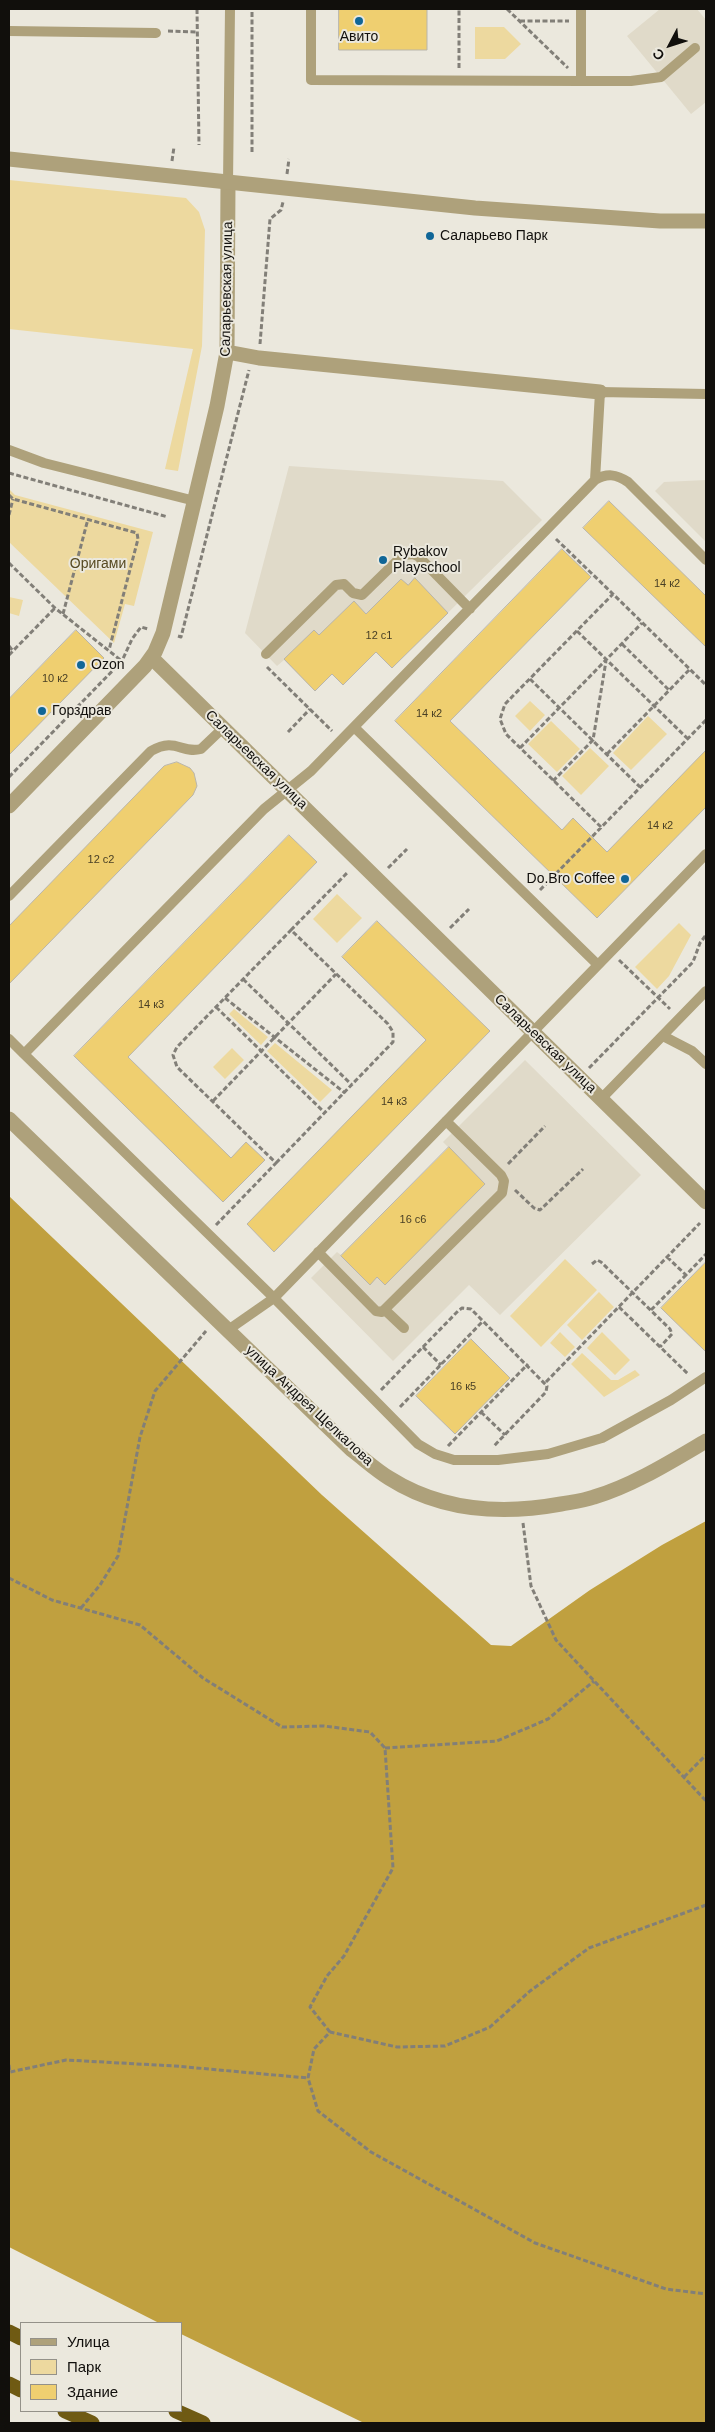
<!DOCTYPE html>
<html>
<head>
<meta charset="utf-8">
<style>
  body { margin:0 }
  #map { position:relative; width:715px; height:2432px; overflow:hidden; background:#ebe8dd; font-family:Helvetica,sans-serif }
  canvas { display:block }
  .frame { position:absolute; inset:0; border:10px solid #110f0c; pointer-events:none }
  .legend { position:absolute; left:20px; top:2322px; width:162px; height:90px; box-sizing:border-box; background:#ebe8dd; border:1px solid #949189; margin:0; padding:6px 9px; list-style:none; font-size:15px; color:#110f0c }
  .legend li { display:flex; align-items:center; gap:10px; height:25px }
  .legend b { width:25px; border:1px solid #949189 }
  .north { position:absolute; left:645px; top:20px; width:50px; height:50px; -webkit-text-stroke:4px #ebe8dd; paint-order:stroke; rotate:230deg; font-size:14px; font-weight:700; line-height:20px; text-align:center; color:#110f0c }
  .north::after { content:''; display:block; margin:auto; width:18px; height:22px; background:#110f0c; clip-path:polygon(50% 0,100% 100%,50% 72%,0 100%) }
</style>
</head>
<body>
<div id="map">
<canvas width="715" height="2432"></canvas>
<div class="frame"></div>
<ul class="legend">
<li><b style="height:6px;background:#aea17b"></b>Улица</li>
<li><b style="height:14px;background:#edd99f"></b>Парк</li>
<li><b style="height:14px;background:#efcf70"></b>Здание</li>
</ul>
<div class="north">С</div>
</div>
<script>
const context = document.querySelector('canvas').getContext('2d');
context.lineJoin = 'round';
function fill(path, color) {
  context.fillStyle = color;
  context.fill(path, 'evenodd');
}
function strokePath(path, color, width, dash) {
  context.strokeStyle = color;
  context.lineWidth = width;
  context.lineCap = dash ? 'butt' : 'round';
  context.setLineDash(dash || []);
  context.stroke(path);
}
function label(font, color, halo, rows, align = 'center') {
  context.font = font + ' Helvetica,sans-serif';
  context.lineWidth = 4;
  context.setLineDash([]);
  context.textBaseline = 'middle';
  context.strokeStyle = halo;
  context.fillStyle = color;
  for (const [text, x, y, turn = 0] of rows) {
    context.save();
    context.translate(x, y);
    context.rotate((+turn || 0) * Math.PI / 180);
    context.textAlign = isNaN(turn) ? turn : align;
    if (halo) context.strokeText(text, 0, 0);
    context.fillText(text, 0, 0);
    context.restore();
  }
}
fill(new Path2D(`
  M660,9H697L706,20V102L691,114L627,36Z
  M289,466L503,481L542,520L392,668L376,652L343,685L332,674L315,691L284,660L277,666L245,633Z
  M706,480V542L655,491L664,482Z
  M525,1060L641,1175L500,1315L469,1285L393,1361L311,1278L337,1252L341,1255L449,1148L443,1142Z`), '#e0dac9');
fill(new Path2D(`
  M475,27H504L521,44L505,59H475Z
  M9,180L186,198L199,212L205,230L202,346L178,471L165,469L193,349L9,329Z
  M9,489L15,495L153,532L134,606L125,604L114,643L9,542Z
  M9,597L23,600L19,616L9,613Z
  M530,701L545,715L530,731L515,716Z
  M648,716L667,734L631,770L613,753Z
  M551,721L580,749L557,772L528,744Z
  M590,748L609,766L581,795L562,776Z
  M337,894L362,918L337,943L313,919Z
  M679,923L691,935L669,976L657,989L635,967Z
  M234,1009L268,1037L261,1045L229,1014Z
  M275,1043L332,1090L320,1102L267,1051Z
  M232,1048L244,1060L225,1079L213,1067Z
  M565,1259L597,1290L541,1347L510,1316Z
  M599,1292L614,1307L582,1340L567,1325Z
  M560,1332L575,1347L565,1357L550,1343Z
  M602,1332L630,1360L615,1375L587,1348Z
  M582,1353L611,1380H618L635,1370L640,1375L604,1397L571,1364Z`), '#edd99f');
fill(new Path2D(`
  M9,1196L322,1495L491,1645L511,1646L590,1590L662,1545L706,1521V2423H364L181,2334V2323H159L9,2247Z`), '#c0a03f');
const building = new Path2D(`
  M339,9H427V50H339Z
  M609,501L706,596V647L583,528Z
  M562,549L591,577L450,721L562,830L573,818L607,852L706,750V807L597,918L395,721Z
  M415,578L448,613L392,668L376,652L343,685L332,674L315,691L284,659L314,630L319,635L354,601L366,614L401,579L408,585Z
  M76,630L104,658L9,755V699Z
  M177,762L190,768L194,773L197,786L193,795L9,984V926L164,766Z
  M289,835L317,862L128,1057L231,1158L246,1142L265,1160L223,1202L74,1056Z
  M377,921L490,1031L274,1252L247,1224L426,1040L342,957Z
  M449,1147L485,1184L385,1285L377,1277L370,1285L341,1256Z
  M706,1262V1352L661,1308Z
  M471,1339L510,1378L455,1434L416,1396Z`);
fill(building, '#efcf70');
strokePath(building, '#b9b5ab', 1);
strokePath(new Path2D(`
  M197,9L199,145
  M507,9L568,68
  M520,21H569
  M168,31L197,32
  M459,68V9
  M252,152V9
  M172,161L174,147
  M287,174L289,159
  M260,344L270,219L281,210L283,202
  M9,473L168,517
  M9,495L13,499L137,533L138,539L109,650
  M9,515L13,499
  M556,539L613,594
  M9,563L55,608L123,662
  M63,614L88,519
  M577,631L688,739
  M178,636L181,637L249,370
  M622,644L669,690
  M9,646L13,651
  M9,655L55,608
  M267,667L332,731
  M530,679L640,787
  M288,732L310,709
  M520,748L642,623
  M607,754L690,669
  M9,777L122,661L132,639L141,627L148,629
  M553,781L593,740L606,661
  M601,827L506,734L500,719L505,704L613,594L706,685
  M388,868L407,849
  M540,890L706,720
  M450,928L469,909
  M619,960L670,1009
  M243,979L352,1085
  M225,998L345,1093
  M216,1007L325,1113
  M589,1068L693,962L700,943L706,935
  M213,1101L336,974
  M276,1163L393,1042V1032L388,1024L291,930L348,872
  M508,1164L545,1126
  M515,1190L534,1208L540,1210L583,1169
  M216,1225L276,1163L177,1067L173,1055L177,1047L291,930
  M667,1257L686,1275L706,1254
  M592,1264L597,1260L601,1262L670,1329L672,1334L660,1347
  M619,1307L688,1374
  M651,1310L686,1275
  M423,1347L441,1365
  M546,1382L700,1223
  M381,1390L458,1311L462,1308L471,1309L547,1386L546,1392L493,1447
  M400,1407L483,1321
  M481,1412L505,1435
  M448,1446L528,1364
  M523,1523L531,1586L556,1640L706,1801
  M9,1578L52,1600L140,1625L203,1678L282,1727L324,1726L370,1732L385,1748L393,1868L344,1956L327,1976L310,2007L330,2032
  M81,1608L100,1585L118,1556L140,1437L155,1391L206,1331
  M385,1748L497,1741L548,1719L594,1681
  M684,1777L706,1755
  M706,1905L589,1948L530,1991L490,2027L445,2046L397,2047L330,2032L314,2049L308,2078L318,2111L371,2152L535,2243L666,2289L706,2294
  M9,2065L10,2072L66,2060L175,2066L308,2078`), '#827f78', 3, [5, 2.5]);
strokePath(new Path2D(`
  M311,9V80L581,81V9
  M9,31L156,33
  M581,81H631L661,77L695,48
  M228,183L230,9
  M9,450L44,463L195,501
  M595,480L600,392L706,394
  M706,560L628,482C616,474 607,473 595,480L311,771L264,809L24,1054L274,1298L418,1444L435,1454L454,1460H498L548,1454L602,1438L671,1400L706,1377
  M266,654L336,585L344,584L353,593L362,595L403,555L413,554L418,556L470,609
  M354,727L598,965
  M9,896L151,751C176,737 181,754 201,749L223,728
  M663,1036L692,1051L706,1064
  M9,1039L24,1054
  M601,1099L706,991
  M318,1252L376,1311L382,1312L502,1193L504,1181L501,1175L446,1121
  M385,1310L404,1328
  M228,1330L274,1298L706,854`), '#aea17b', 10);
strokePath(new Path2D(`
  M227,352L259,358L600,392
  M152,658L706,1202
  M9,806L145,666L155,652L163,633L217,406L227,352L228,183
  M9,1119L352,1450C364,1459 376,1470 389,1478C441,1511 501,1515 561,1504C572,1502 583,1501 594,1497C632,1486 672,1461 706,1441`), '#aea17b', 15);
strokePath(new Path2D(`
  M9,159L475,208L660,221H706`), '#aea17b', 15);
strokePath(new Path2D(`
  M9,2332L21,2338
  M9,2384L21,2390
  M65,2411L92,2423
  M176,2411L203,2423`), '#6f5a13', 15);
for (const [x, y, r, color] of [
  [359,21,5,"#106697"],
  [430,236,5,"#106697"],
  [383,560,5,"#106697"],
  [81,665,5,"#106697"],
  [42,711,5,"#106697"],
  [625,879,5,"#106697"]
]) {
  const dot = new Path2D();
  dot.arc(x, y, r, 0, 2 * Math.PI);
  context.fillStyle = color;
  context.fill(dot);
  strokePath(dot, '#ebe8dd', 2);
}
label('11px', '#483f25', null, [
  ["14 к2",667,584],
  ["12 с1",379,636],
  ["10 к2",55,679],
  ["14 к2",429,714],
  ["14 к2",660,826],
  ["12 с2",101,860],
  ["14 к3",151,1005],
  ["14 к3",394,1102],
  ["16 с6",413,1220],
  ["16 к5",463,1387]
]);
label('14px', '#110f0c', '#ebe8dd', [
  ["Авито",359,37,"center"],
  ["Саларьево Парк",440,236],
  ["Rybakov",393,552],
  ["Playschool",393,568],
  ["Ozon",91,665],
  ["Горздрав",52,711],
  ["Do.Bro Coffee",615,879,"right"]
], 'left');
label('14px', '#110f0c', '#ebe8dd', [
  ["Саларьевская улица",227,289,-89],
  ["Саларьевская улица",256,760,44],
  ["Саларьевская улица",545,1044,44],
  ["улица Андрея Щелкалова",309,1406,43]
]);
label('14px', '#564921', '#ebe8dd', [
  ["Оригами",98,564]
]);
</script>
</body>
</html>
